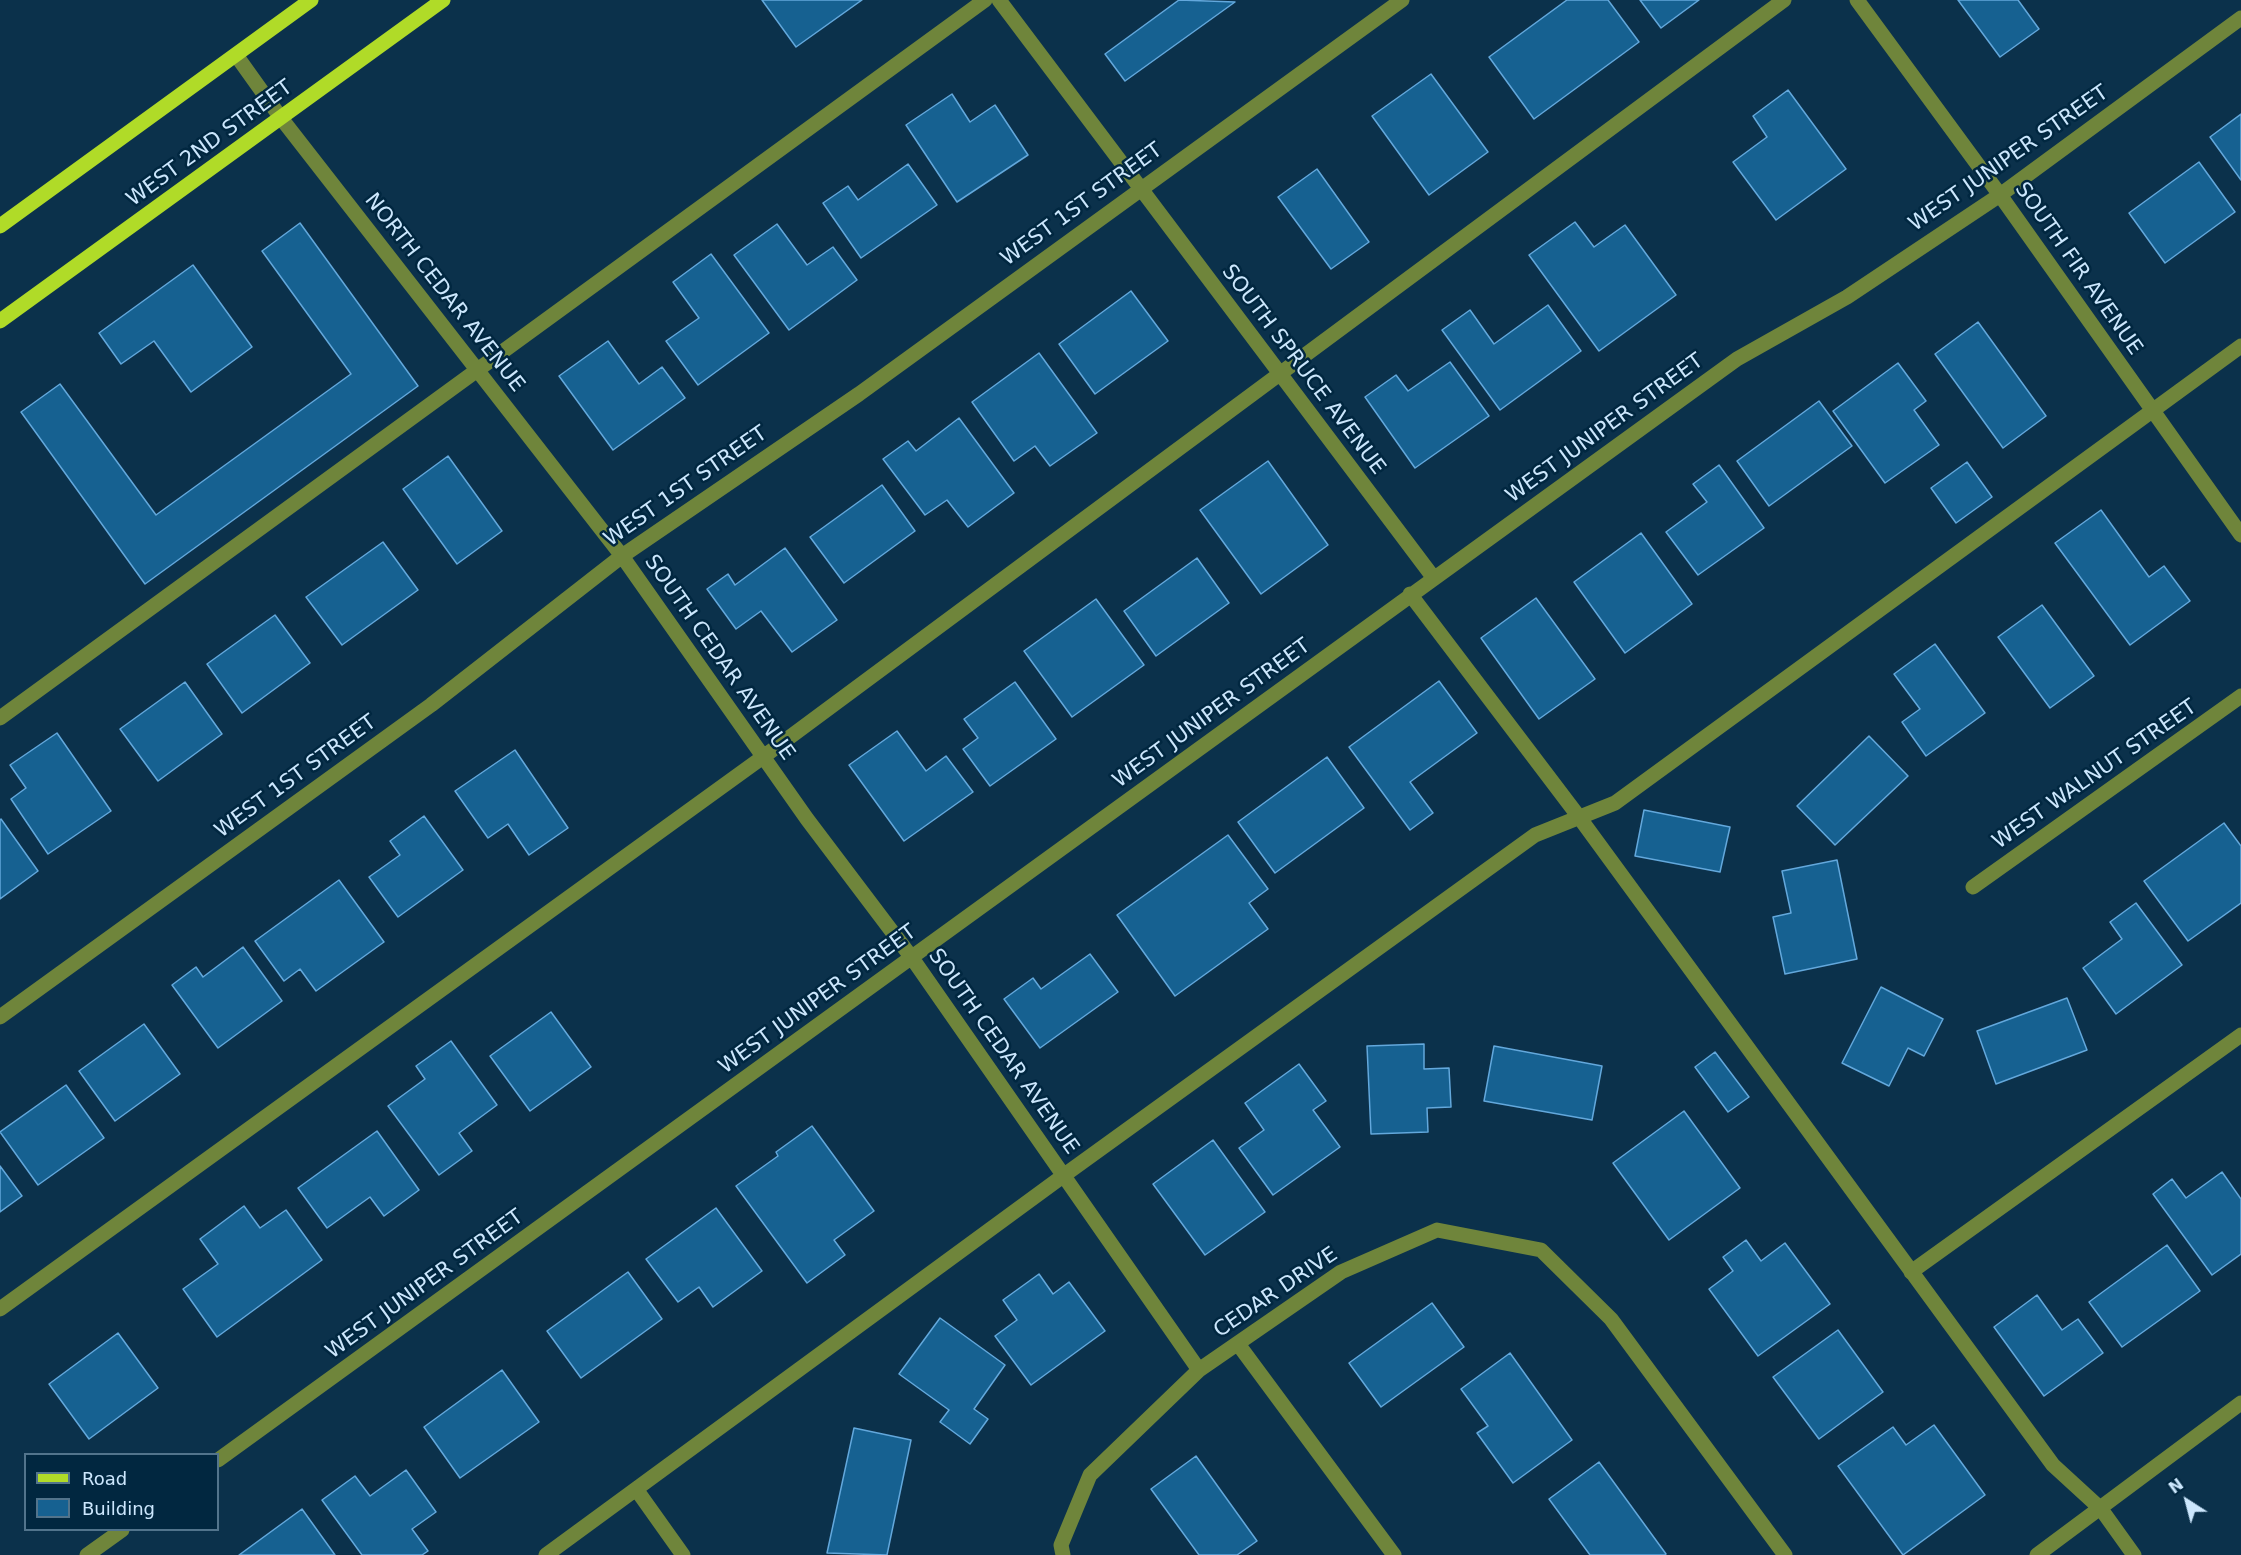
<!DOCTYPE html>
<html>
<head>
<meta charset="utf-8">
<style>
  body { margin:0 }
  #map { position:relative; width:2241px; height:1555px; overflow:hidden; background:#0b314b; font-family:"DejaVu Sans",sans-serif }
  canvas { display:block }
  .legend { position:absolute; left:24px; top:1453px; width:195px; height:78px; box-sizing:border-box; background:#012740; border:2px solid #52748c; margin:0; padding:8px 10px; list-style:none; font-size:18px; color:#cce7fd }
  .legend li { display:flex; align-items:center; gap:12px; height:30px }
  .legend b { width:30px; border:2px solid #52748c }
  .north { position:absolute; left:2157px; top:1471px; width:60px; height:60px; -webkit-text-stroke:4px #012740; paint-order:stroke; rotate:324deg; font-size:16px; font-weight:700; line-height:24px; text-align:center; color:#cce7fd }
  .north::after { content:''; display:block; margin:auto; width:21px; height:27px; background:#cce7fd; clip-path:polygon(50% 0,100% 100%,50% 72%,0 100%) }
</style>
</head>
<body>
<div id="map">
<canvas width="2241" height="1555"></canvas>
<ul class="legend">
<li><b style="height:8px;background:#b0db28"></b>Road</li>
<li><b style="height:16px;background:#166191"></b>Building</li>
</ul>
<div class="north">N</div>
</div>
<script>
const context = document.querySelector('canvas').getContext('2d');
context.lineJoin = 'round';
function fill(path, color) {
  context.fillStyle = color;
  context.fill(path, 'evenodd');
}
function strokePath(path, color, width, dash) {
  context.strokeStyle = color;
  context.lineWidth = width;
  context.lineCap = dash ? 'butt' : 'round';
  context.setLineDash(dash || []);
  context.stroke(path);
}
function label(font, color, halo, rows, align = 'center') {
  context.font = font + ' "DejaVu Sans",sans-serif';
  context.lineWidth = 5;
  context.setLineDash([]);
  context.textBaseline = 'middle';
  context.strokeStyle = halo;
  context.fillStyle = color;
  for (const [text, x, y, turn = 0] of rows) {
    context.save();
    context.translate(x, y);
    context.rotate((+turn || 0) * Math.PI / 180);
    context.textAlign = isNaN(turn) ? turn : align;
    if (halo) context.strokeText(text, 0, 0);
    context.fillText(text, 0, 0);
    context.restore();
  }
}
const building = new Path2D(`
  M762,0H862L796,47Z
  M1179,0L1235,2L1125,81L1105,54Z
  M1567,0H1608L1639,42L1534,119L1489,57Z
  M1640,0H1699L1661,28Z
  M1958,0H2018L2039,29L2000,57Z
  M1431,74L1488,152L1429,195L1372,116Z
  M1788,90L1846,169L1776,220L1733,162L1767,137L1753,116Z
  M952,94L970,122L995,105L1028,155L957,202L906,125Z
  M2241,114V180L2210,137Z
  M2199,162L2235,212L2165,263L2129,213Z
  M908,164L937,205L861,258L823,203L848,186L858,200Z
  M1317,169L1369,242L1331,269L1278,197Z
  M1575,222L1594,247L1625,225L1676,295L1599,351L1529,255Z
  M300,223L418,386L145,584L21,412L60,384L156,515L351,374L262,251Z
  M777,224L807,265L833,247L857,280L789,330L734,255Z
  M711,254L769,333L698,385L666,341L699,318L673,282Z
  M193,265L252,347L191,392L154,341L121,364L99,333Z
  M1131,291L1168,341L1095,394L1059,344Z
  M1548,305L1581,351L1500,410L1442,330L1470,310L1494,344Z
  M1978,322L2046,416L2003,448L1935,354Z
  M608,341L639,384L662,367L685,398L613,450L559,376Z
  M1039,353L1097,433L1050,466L1035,446L1014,461L972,402Z
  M1450,362L1489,416L1415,468L1365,397L1396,375L1408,391Z
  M1898,363L1926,401L1914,410L1939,445L1885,483L1833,411Z
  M1819,401L1852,446L1769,506L1737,461Z
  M959,418L1014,493L968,527L947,500L925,515L883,459L908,441L916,451Z
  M448,456L502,531L457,564L403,489Z
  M1268,461L1328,545L1261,594L1200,510Z
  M1967,462L1992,497L1956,523L1931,488Z
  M1719,465L1764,528L1698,575L1666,532L1707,502L1693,484Z
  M882,485L915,531L844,583L810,537Z
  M2101,510L2149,577L2164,566L2190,601L2130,645L2055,543Z
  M1641,533L1692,604L1625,653L1574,582Z
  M383,542L418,590L342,645L306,597Z
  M785,548L837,620L792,652L761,611L736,629L707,589L728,574L735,585Z
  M1197,558L1229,603L1156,656L1124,611Z
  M1536,598L1595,679L1539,719L1481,638Z
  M1096,599L1144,665L1072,717L1024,651Z
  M2042,605L2094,676L2050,708L1998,637Z
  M275,615L310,663L242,713L207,664Z
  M1935,644L1985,713L1926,756L1902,722L1920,709L1894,674Z
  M1439,681L1477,733L1410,782L1433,813L1410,830L1349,747Z
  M185,682L222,734L158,781L120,729Z
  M1015,682L1056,739L990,786L963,749L978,738L964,719Z
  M897,731L926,771L946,756L973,792L904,841L849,765Z
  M57,733L111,811L48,854L11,799L26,788L10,765Z
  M1869,736L1908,776L1835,845L1797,806Z
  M515,750L568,828L529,855L508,824L488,838L455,791Z
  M1327,757L1364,808L1275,873L1238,822Z
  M1644,810L1730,827L1720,872L1635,856Z
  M424,816L463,870L398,917L369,877L400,855L390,841Z
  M1,819L38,871L0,899V820Z
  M2224,823L2241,846V903L2188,941L2144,881Z
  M1228,835L1268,889L1249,903L1268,929L1175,996L1117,915Z
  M1837,860L1857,959L1785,974L1773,917L1791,913L1782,871Z
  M339,880L384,942L316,991L300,969L284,981L255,941Z
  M2136,903L2182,965L2116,1014L2083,968L2122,939L2110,922Z
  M243,947L282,1001L218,1048L172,985L196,967L203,977Z
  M1090,954L1118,992L1040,1048L1004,999L1033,978L1041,989Z
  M1881,987L1943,1019L1924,1056L1908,1048L1889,1086L1842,1063Z
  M2067,998L2087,1050L1996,1084L1977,1031Z
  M551,1012L591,1067L530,1111L490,1056Z
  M144,1024L180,1074L115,1121L79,1071Z
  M451,1041L497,1105L459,1133L472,1151L439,1175L388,1106L425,1079L416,1066Z
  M1424,1044V1069L1449,1068L1451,1107L1427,1108L1428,1132L1371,1134L1367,1046Z
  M1494,1046L1602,1066L1592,1120L1484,1101Z
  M1715,1052L1749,1097L1728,1112L1695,1067Z
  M1299,1064L1326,1101L1313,1110L1340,1147L1273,1195L1239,1148L1264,1130L1245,1103Z
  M66,1085L104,1138L38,1185L0,1132Z
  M1684,1111L1740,1188L1669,1240L1613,1163Z
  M812,1126L874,1211L834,1240L845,1255L807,1283L736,1186L778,1156L776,1152Z
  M377,1131L419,1190L384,1216L370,1197L327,1228L298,1188Z
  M1213,1140L1265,1212L1205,1255L1153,1184Z
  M0,1166L22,1196L0,1212Z
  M2222,1172L2241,1199V1254L2212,1275L2153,1194L2172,1179L2186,1198Z
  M244,1206L260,1228L286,1210L322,1260L217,1337L183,1289L218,1264L200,1239Z
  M716,1208L762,1271L713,1307L699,1287L678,1302L646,1259Z
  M1746,1240L1761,1261L1785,1243L1830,1304L1758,1356L1709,1289L1733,1271L1723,1257Z
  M2167,1245L2200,1291L2122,1347L2089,1302Z
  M628,1272L662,1319L581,1378L547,1331Z
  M1039,1274L1053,1294L1069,1282L1105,1331L1031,1385L995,1336L1017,1320L1003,1300Z
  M2037,1295L2062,1330L2078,1319L2103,1353L2044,1396L1994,1327Z
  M1432,1303L1464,1347L1381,1407L1349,1363Z
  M940,1318L1005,1365L974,1409L988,1419L970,1444L940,1422L949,1410L899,1374Z
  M1838,1330L1883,1392L1819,1439L1773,1377Z
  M118,1333L158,1388L89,1439L49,1384Z
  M1510,1353L1572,1440L1513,1483L1477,1433L1488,1426L1461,1389Z
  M502,1370L539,1422L460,1478L424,1427Z
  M1934,1425L1985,1495L1903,1555L1838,1466L1893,1427L1906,1445Z
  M854,1428L911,1440L887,1555L827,1553Z
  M1196,1456L1257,1541L1237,1555H1199L1151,1489Z
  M1599,1462L1666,1554L1665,1555H1590L1549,1499Z
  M406,1470L436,1512L412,1529L428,1551L422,1555H362L322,1500L355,1476L370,1496Z
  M302,1509L335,1555H239Z`);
fill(building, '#166191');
strokePath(building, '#63a8dc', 1.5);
strokePath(new Path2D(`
  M999,0L1433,577
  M1857,0L2000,195L2241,535
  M236,55L281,118L622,556L807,819L912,958L1199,1370
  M1410,594L1579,817L2053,1465L2101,1509L2134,1555
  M0,718L985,0
  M1973,887L2241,696
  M0,1017L431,705L622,556L859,394L1402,0
  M1911,1272L2241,1035
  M0,1309L763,757L1784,0
  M1238,1344L1394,1555
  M218,1460L1737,359L1847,297L2000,195L2241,18
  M636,1489L683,1555
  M87,1555L122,1530
  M546,1555L1063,1176L1535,835L1615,803L2241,346
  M1063,1555L1061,1545L1090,1475L1199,1370L1341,1272L1437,1230L1541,1250L1611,1319L1785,1555
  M2037,1555L2241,1403`), '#6f853b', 15);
strokePath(new Path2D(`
  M0,226L311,0
  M0,321L443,0`), '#b0db28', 15);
label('21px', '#cce7fd', '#012740', [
  ["WEST 2ND STREET",210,144,-36],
  ["WEST JUNIPER STREET",2009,159,-35],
  ["WEST 1ST STREET",1082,205,-36],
  ["SOUTH FIR AVENUE",2078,269,55],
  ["NORTH CEDAR AVENUE",444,293,52],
  ["SOUTH SPRUCE AVENUE",1303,370,53],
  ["WEST JUNIPER STREET",1605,429,-36],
  ["WEST 1ST STREET",686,487,-35],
  ["SOUTH CEDAR AVENUE",719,658,55],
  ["WEST JUNIPER STREET",1212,714,-36],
  ["WEST WALNUT STREET",2095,775,-35],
  ["WEST 1ST STREET",296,777,-36],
  ["WEST JUNIPER STREET",818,1000,-36],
  ["SOUTH CEDAR AVENUE",1003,1052,55],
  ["WEST JUNIPER STREET",425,1285,-36],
  ["CEDAR DRIVE",1276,1293,-34]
]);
</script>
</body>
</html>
